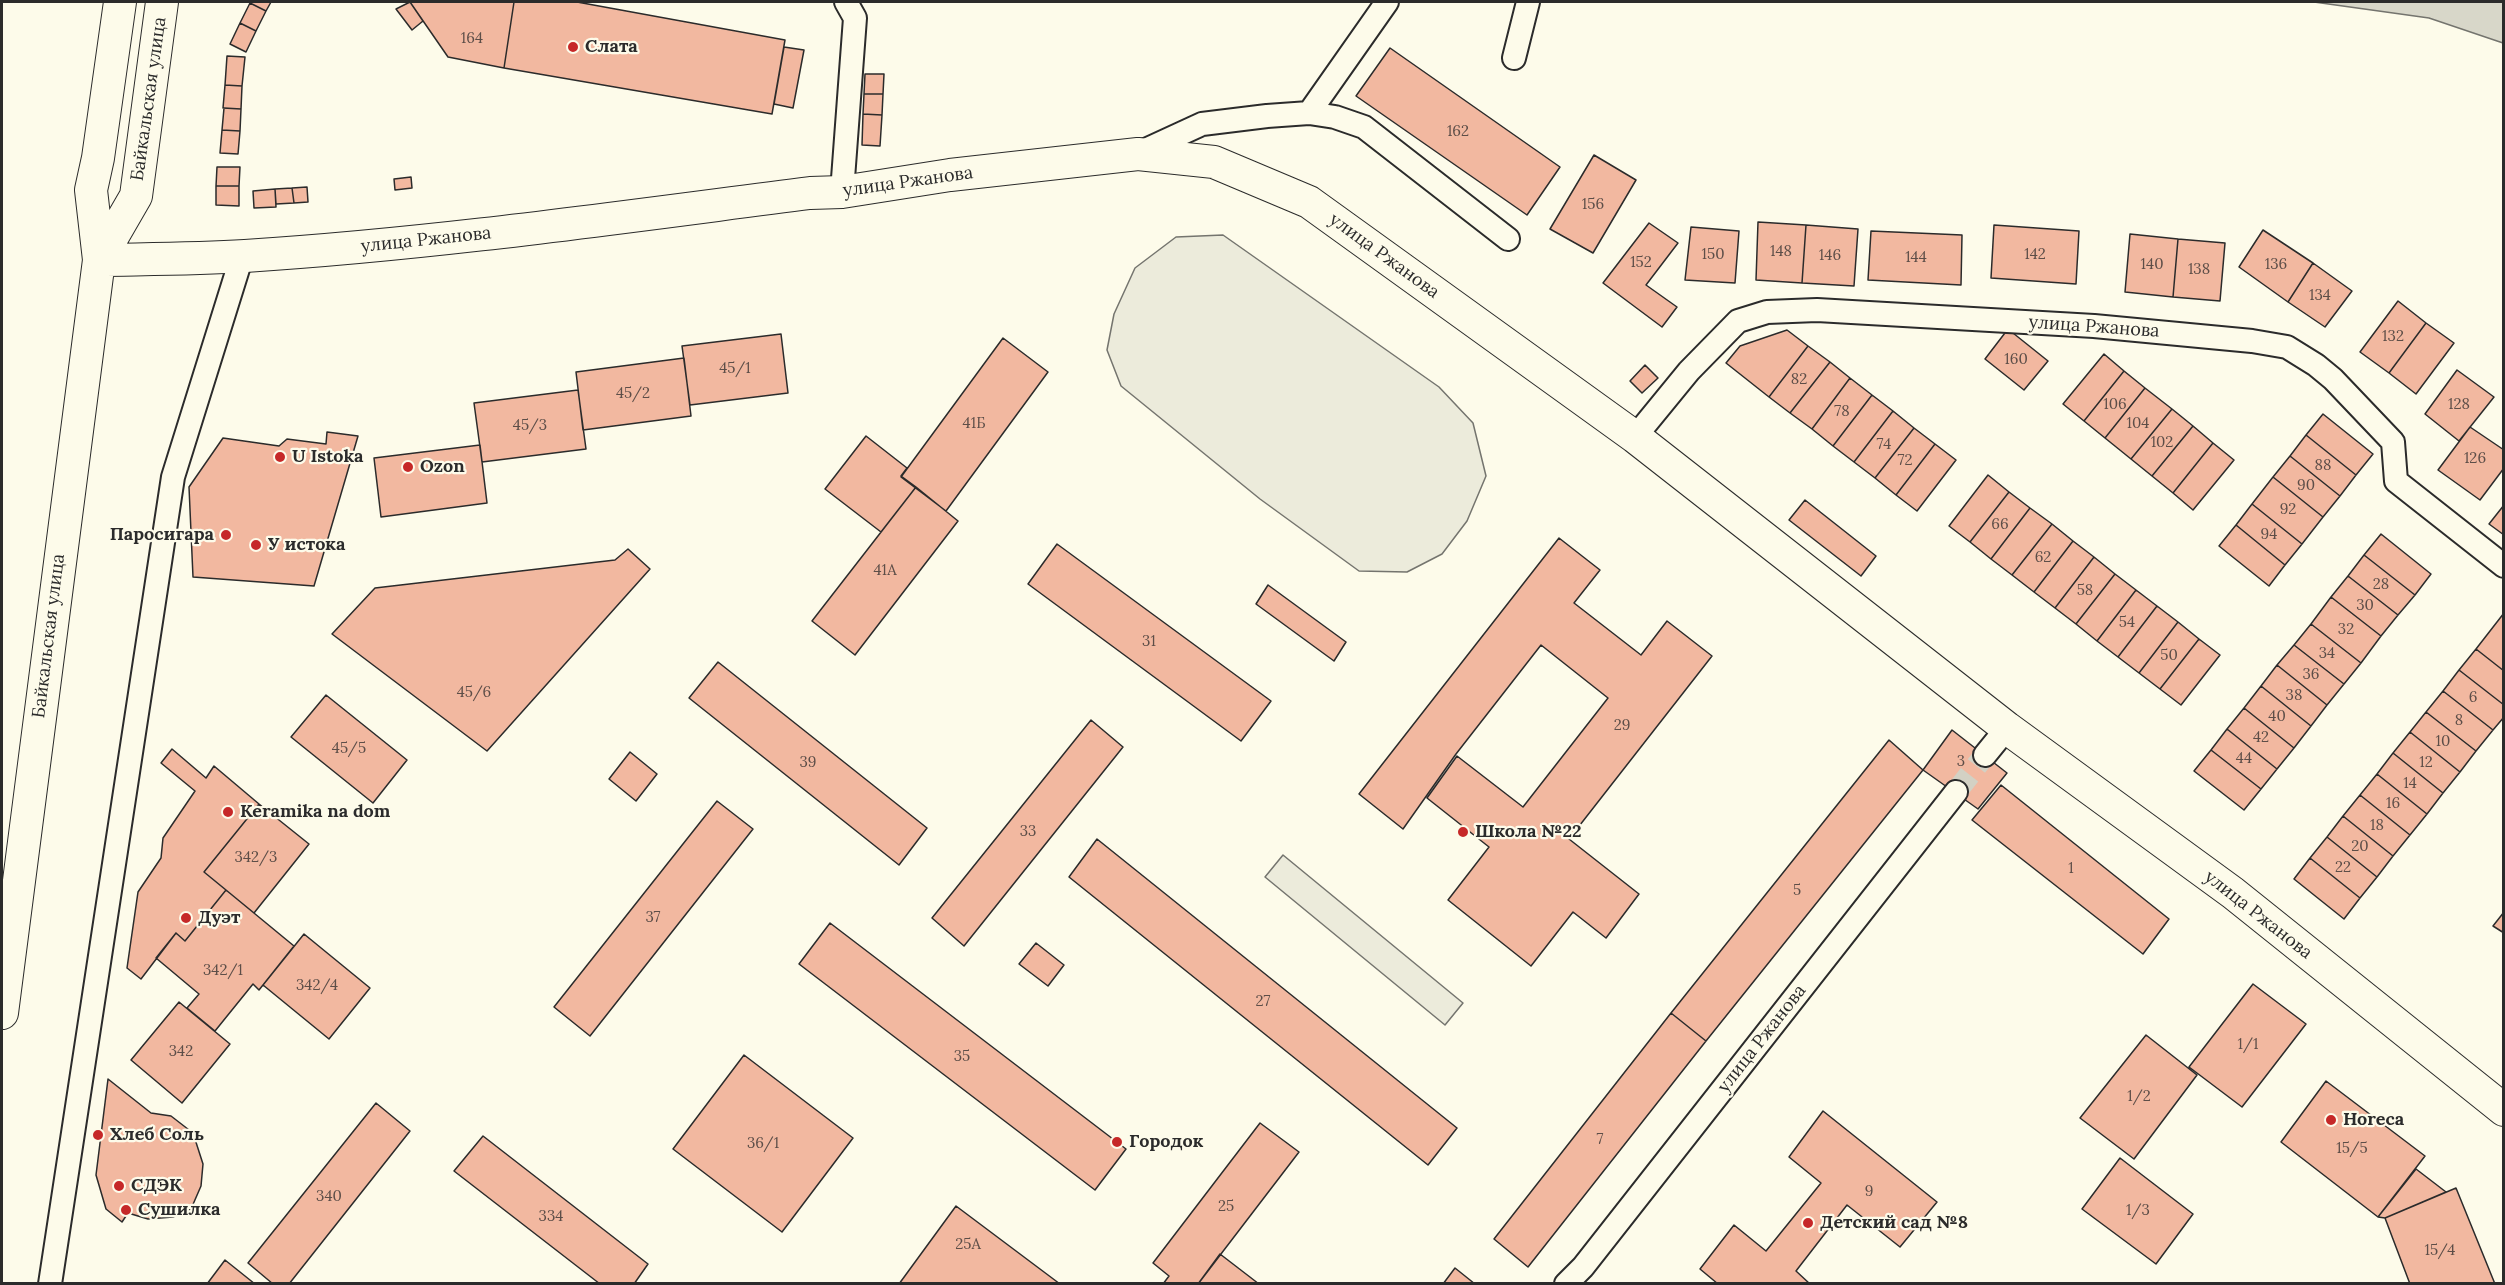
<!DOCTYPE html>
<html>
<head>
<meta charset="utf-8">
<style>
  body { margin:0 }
  #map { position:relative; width:2505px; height:1285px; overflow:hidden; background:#fdfbea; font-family:Lora,serif }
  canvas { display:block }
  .frame { position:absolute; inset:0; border:3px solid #2b2b2b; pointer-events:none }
</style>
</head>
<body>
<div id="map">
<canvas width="2505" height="1285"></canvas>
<div class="frame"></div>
</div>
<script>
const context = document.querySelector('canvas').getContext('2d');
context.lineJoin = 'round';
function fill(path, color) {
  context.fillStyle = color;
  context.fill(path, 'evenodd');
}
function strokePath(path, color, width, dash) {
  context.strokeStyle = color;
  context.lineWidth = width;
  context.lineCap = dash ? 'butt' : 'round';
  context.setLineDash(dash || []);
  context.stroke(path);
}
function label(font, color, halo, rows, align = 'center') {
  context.font = font + ' Lora,serif';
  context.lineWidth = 4.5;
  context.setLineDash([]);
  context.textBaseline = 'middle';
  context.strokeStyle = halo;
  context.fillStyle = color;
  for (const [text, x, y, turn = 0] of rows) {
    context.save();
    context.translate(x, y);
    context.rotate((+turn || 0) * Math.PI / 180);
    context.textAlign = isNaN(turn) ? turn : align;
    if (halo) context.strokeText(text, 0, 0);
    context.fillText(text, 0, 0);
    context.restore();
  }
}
const green = new Path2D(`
  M1223,235L1439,387L1473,423L1486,476L1467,521L1442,554L1407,572L1359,571L1260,499L1121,386L1107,350L1114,314L1135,268L1176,237Z
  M1283,855L1463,1003L1445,1025L1265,877Z`);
fill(green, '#ecebdb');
strokePath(green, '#74746e', 1.5);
const water = new Path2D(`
  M2314,2H2503V43L2429,18Z`);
fill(water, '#d8d7c9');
strokePath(water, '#74746e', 1.5);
const building = new Path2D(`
  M251,2H271L266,11L250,3Z
  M410,2H514L504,68L448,57Z
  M410,2L423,21L412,30L396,9Z
  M514,2H577L785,40L772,114L504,68Z
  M250,3L266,11L256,31L240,23Z
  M240,23L256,31L246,52L230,44Z
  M784,47L804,50L793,108L774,104Z
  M1390,48L1560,167L1527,215L1356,96Z
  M227,56L245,57L242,86L225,85Z
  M865,74H884L883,94H864Z
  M225,85L242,86L241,109L223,108Z
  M864,94H883L882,115L863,114Z
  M224,108L241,109L240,131L222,130Z
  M863,114L882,115L880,146L862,145Z
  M222,130L240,131L238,154L220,153Z
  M1594,155L1636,180L1593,253L1550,229Z
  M217,167H240L239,186H216Z
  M411,177L412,188L395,190L394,179Z
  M216,186H239V206L216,205Z
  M307,187L308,202L294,203L292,188Z
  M292,188L294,203L276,204L275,189Z
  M275,189L276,207L254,208L253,191Z
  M1758,222L1806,225L1802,283L1756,280Z
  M1649,223L1678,243L1646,285L1677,307L1662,327L1603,283Z
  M1806,225L1858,229L1854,286L1802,283Z
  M1994,225L2079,231L2076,284L1991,278Z
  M1691,227L1739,231L1735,283L1685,280Z
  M2263,230L2313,263L2288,302L2239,267Z
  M1871,231L1962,235L1961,285L1868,280Z
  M2130,234L2178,239L2173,297L2125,292Z
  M2178,239L2225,243L2220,301L2173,297Z
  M2313,263L2352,291L2325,327L2288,302Z
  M2398,301L2426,323L2389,373L2360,352Z
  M2426,323L2454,343L2416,394L2389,373Z
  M2008,329L2048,361L2024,390L1985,359Z
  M1787,330L1808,346L1769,397L1726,363L1740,346Z
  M781,334L788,393L690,405L682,346Z
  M1003,338L1048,372L946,511L901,477Z
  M1808,346L1830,362L1790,413L1769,397Z
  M2104,354L2124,371L2084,421L2063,404Z
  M684,358L691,416L583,430L576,372Z
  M1830,362L1850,378L1812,429L1790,413Z
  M1645,365L1658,378L1642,393L1630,381Z
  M2457,370L2494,397L2459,441L2425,414Z
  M2124,371L2145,388L2105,438L2084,421Z
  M1850,378L1872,395L1833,446L1812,429Z
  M2145,388L2172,409L2131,459L2105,438Z
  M578,390L586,449L482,462L474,403Z
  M1872,395L1893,411L1854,462L1833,446Z
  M2172,409L2193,426L2152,476L2131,459Z
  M1893,411L1914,428L1875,478L1854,462Z
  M2323,414L2373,454L2356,475L2306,435Z
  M2193,426L2213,443L2173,493L2152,476Z
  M2470,427L2504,450V468L2480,500L2438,470Z
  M1914,428L1935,444L1896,495L1875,478Z
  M327,432L358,436L314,586L193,577L189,487L223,438L279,446L287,439L326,444Z
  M2306,435L2356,475L2340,496L2290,456Z
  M866,436L907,468L901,476L916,487L881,532L825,489Z
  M2213,443L2234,460L2193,510L2173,493Z
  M1935,444L1956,460L1917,511L1896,495Z
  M480,445L487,503L381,517L374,458Z
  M2290,456L2340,496L2323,517L2273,477Z
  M1988,475L2009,492L1970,542L1949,526Z
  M2273,477L2323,517L2302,544L2252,504Z
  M916,487L958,521L855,655L812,621Z
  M2009,492L2030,508L1991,559L1970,542Z
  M1805,500L1876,556L1861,576L1789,520Z
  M2252,504L2302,544L2285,565L2236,525Z
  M2504,505V535L2489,524Z
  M2030,508L2052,524L2012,575L1991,559Z
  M2052,524L2073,541L2034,592L2012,575Z
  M2236,525L2285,565L2269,586L2219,546Z
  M2381,534L2431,574L2415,595L2364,555Z
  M1559,538L1600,570L1574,603L1641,655L1667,621L1712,656L1569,839L1639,894L1606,938L1573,912L1531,966L1448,900L1489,847L1427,798L1457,756L1523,807L1608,698L1541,645L1456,754L1403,829L1359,794Z
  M2073,541L2094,557L2055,608L2034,592Z
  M1057,544L1271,701L1241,741L1028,584Z
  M628,549L650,569L487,751L332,634L375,588L615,560Z
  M2364,555L2415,595L2398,615L2348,576Z
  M2094,557L2115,574L2076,624L2055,608Z
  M2115,574L2136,590L2097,641L2076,624Z
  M2348,576L2398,615L2381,636L2331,597Z
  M1268,585L1346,642L1334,661L1256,604Z
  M2136,590L2157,606L2118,657L2097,641Z
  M2331,597L2381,636L2361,663L2311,624Z
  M2157,606L2178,622L2139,673L2118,657Z
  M2504,613V671L2476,649Z
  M2178,622L2199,639L2160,689L2139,673Z
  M2311,624L2361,663L2344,684L2294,645Z
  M2199,639L2220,655L2181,705L2160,689Z
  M2294,645L2344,684L2327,705L2277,665Z
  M2476,649L2504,671V705L2459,670Z
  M718,662L927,828L899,865L689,698Z
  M2277,665L2327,705L2311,726L2261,686Z
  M2459,670L2504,705V717L2493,730L2443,691Z
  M2261,686L2311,726L2294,748L2244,708Z
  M2443,691L2493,730L2476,751L2426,712Z
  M326,695L407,760L373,803L291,737Z
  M2244,708L2294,748L2277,769L2227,729Z
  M2426,712L2476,751L2460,772L2410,732Z
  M1091,720L1123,747L964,946L932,918Z
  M2227,729L2277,769L2261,789L2211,750Z
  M1952,730L2007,773L1978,809L1923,770Z
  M2410,732L2460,772L2443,793L2393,753Z
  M1889,740L1923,770L1706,1041L1671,1013Z
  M172,749L206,778L214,766L259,804L204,872L226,890L185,941L176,933L141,979L127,968L138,892L161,858L163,838L195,791L161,763Z
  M2211,750L2261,789L2244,810L2194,771Z
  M630,752L657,774L636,801L609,779Z
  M2393,753L2443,793L2427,814L2377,774Z
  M2377,774L2427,814L2410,835L2360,795Z
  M2001,785L2169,919L2143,954L1972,820Z
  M2360,795L2410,835L2393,856L2343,816Z
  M717,801L753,829L590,1036L554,1007Z
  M259,804L309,844L254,913L204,872Z
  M2343,816L2393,856L2377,877L2327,837Z
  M2327,837L2377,877L2360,898L2310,858Z
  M1097,839L1457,1128L1428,1165L1069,877Z
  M2310,858L2360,898L2344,919L2294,879Z
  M226,890L294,946L259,990L253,984L215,1031L187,1008L199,994L156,958L176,933L185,941Z
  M2504,912V933L2493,926Z
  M830,923L1126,1149L1095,1190L799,964Z
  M304,934L370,988L329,1039L263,985Z
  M1036,943L1064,965L1048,986L1019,964Z
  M2253,984L2306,1024L2242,1107L2189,1067Z
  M179,1002L230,1044L182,1103L131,1060Z
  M1671,1013L1706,1041L1528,1267L1494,1239Z
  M2146,1035L2197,1075L2134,1159L2080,1118Z
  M744,1055L853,1138L782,1232L673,1149Z
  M108,1079L151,1113L171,1116L193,1133L203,1164L201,1186L191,1209L173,1217L148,1219L128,1213L122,1222L106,1209L96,1175Z
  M2326,1081L2425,1156L2378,1217L2281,1142Z
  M376,1103L410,1131L289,1284H273L248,1263Z
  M1823,1111L1937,1202L1900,1247L1847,1205L1796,1271L1810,1284H1718L1700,1269L1734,1225L1766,1251L1821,1183L1789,1157Z
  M1260,1123L1299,1152L1198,1284H1163L1169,1276L1153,1263Z
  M483,1136L648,1264L634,1284H600L454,1171Z
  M2120,1158L2193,1214L2156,1264L2082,1209Z
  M2416,1169L2446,1192L2385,1218L2378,1217Z
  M2456,1188L2495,1284H2410L2385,1218Z
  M956,1206L1060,1284H899Z
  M1220,1254L1259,1284H1198Z
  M225,1260L255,1284H207Z
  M1455,1268L1475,1284H1443Z`);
fill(building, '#f2b8a0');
strokePath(building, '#2b2b2b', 1.5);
strokePath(new Path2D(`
  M1956,792L1985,755`), '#d3d1c4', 22, [22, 11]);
const street = new Path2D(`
  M1514,58L1528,2
  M1309,113L1387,2
  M1139,153L1202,124L1267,116L1309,113L1335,117L1364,127L1508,239
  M842,192L855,18L846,2
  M1635,437L1689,371L1738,321L1767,312L1817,310L2094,326L2252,341L2287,347L2316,365L2333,379L2393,442L2396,481L2504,566
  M1985,755L2007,728
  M50,1284L173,477L242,256
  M1566,1284L1583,1267L1956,792`);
const secondary = new Path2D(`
  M99,260C148,259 197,259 245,256C434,244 622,217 810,193L842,192L950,175L1138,154L1214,162L1309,202L1635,437L2007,728L2233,893L2504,1110
  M99,260L136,196L162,2
  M2,1013L99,260L91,190L98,158L120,2`);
strokePath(street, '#2b2b2b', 26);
strokePath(secondary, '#2b2b2b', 34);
strokePath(street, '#fdfbea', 22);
strokePath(secondary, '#fdfbea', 32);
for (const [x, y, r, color] of [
  [573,47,6,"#c62828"],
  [280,457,6,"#c62828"],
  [408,467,6,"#c62828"],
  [226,535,6,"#c62828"],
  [256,545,6,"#c62828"],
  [228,812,6,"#c62828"],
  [1463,832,6,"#c62828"],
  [186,918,6,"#c62828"],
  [2331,1120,6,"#c62828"],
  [98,1135,6,"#c62828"],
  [1117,1142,6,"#c62828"],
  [119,1186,6,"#c62828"],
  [126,1210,6,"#c62828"],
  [1808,1223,6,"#c62828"]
]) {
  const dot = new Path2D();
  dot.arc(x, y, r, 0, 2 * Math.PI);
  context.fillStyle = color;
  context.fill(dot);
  strokePath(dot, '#fdfbea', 2);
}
label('15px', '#5d4e48', null, [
  ["164",472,39],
  ["162",1458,132],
  ["156",1593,205],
  ["148",1781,252],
  ["150",1713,255],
  ["142",2035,255],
  ["146",1830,256],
  ["144",1916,258],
  ["152",1641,263],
  ["140",2152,265],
  ["136",2276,265],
  ["138",2199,270],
  ["134",2320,296],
  ["132",2393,337],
  ["160",2016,360],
  ["45/1",735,369],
  ["82",1799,380],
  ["45/2",633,394],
  ["106",2115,405],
  ["128",2459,405],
  ["78",1842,412],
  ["41Б",974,424],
  ["104",2138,424],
  ["45/3",530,426],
  ["102",2162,443],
  ["74",1884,445],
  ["126",2475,459],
  ["72",1905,461],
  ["88",2323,466],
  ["90",2306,486],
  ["92",2288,510],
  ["66",2000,525],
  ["94",2269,535],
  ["62",2043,558],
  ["41А",885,571],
  ["28",2381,585],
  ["58",2085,591],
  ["30",2365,606],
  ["54",2127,623],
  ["32",2346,630],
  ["31",1149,642],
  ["34",2327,654],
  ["50",2169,656],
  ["36",2311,675],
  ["45/6",474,693],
  ["38",2294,696],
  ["6",2473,698],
  ["40",2277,717],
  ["8",2459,721],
  ["29",1622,726],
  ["42",2261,738],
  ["10",2443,742],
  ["45/5",349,749],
  ["44",2244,759],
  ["3",1961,762],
  ["39",808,763],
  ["12",2426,763],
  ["14",2410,784],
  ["16",2393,804],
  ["18",2377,826],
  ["33",1028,832],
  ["20",2360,847],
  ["342/3",256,858],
  ["22",2343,868],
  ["1",2071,869],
  ["5",1797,891],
  ["37",653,918],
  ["342/1",223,971],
  ["342/4",317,986],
  ["27",1263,1002],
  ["1/1",2248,1045],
  ["342",181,1052],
  ["35",962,1057],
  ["1/2",2139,1097],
  ["7",1600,1140],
  ["36/1",763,1144],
  ["15/5",2352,1149],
  ["9",1869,1192],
  ["340",329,1197],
  ["25",1226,1207],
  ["1/3",2138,1211],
  ["334",551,1217],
  ["25А",968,1245],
  ["15/4",2440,1251]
]);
label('bold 18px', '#2b2b2b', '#fdfbea', [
  ["Слата",585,47],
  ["U Istoka",292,457],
  ["Ozon",420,467],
  ["Паросигара",214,535,"right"],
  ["У истока",268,545],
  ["Keramika na dom",240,812],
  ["Школа №22",1475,832],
  ["Дуэт",198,918],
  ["Horeca",2343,1120],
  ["Хлеб Соль",110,1135],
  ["Городок",1129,1142],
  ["СДЭК",131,1186],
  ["Сушилка",138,1210],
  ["Детский сад №8",1820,1223]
], 'left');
label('18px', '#2b2b2b', '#fdfbea', [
  ["Байкальская улица",149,99,-82],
  ["улица Ржанова",908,182,-8],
  ["улица Ржанова",426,240,-6],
  ["улица Ржанова",1384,256,36],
  ["улица Ржанова",2094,327,4],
  ["Байкальская улица",49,636,-83],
  ["улица Ржанова",2258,915,38],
  ["улица Ржанова",1762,1039,-52]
]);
</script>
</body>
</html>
